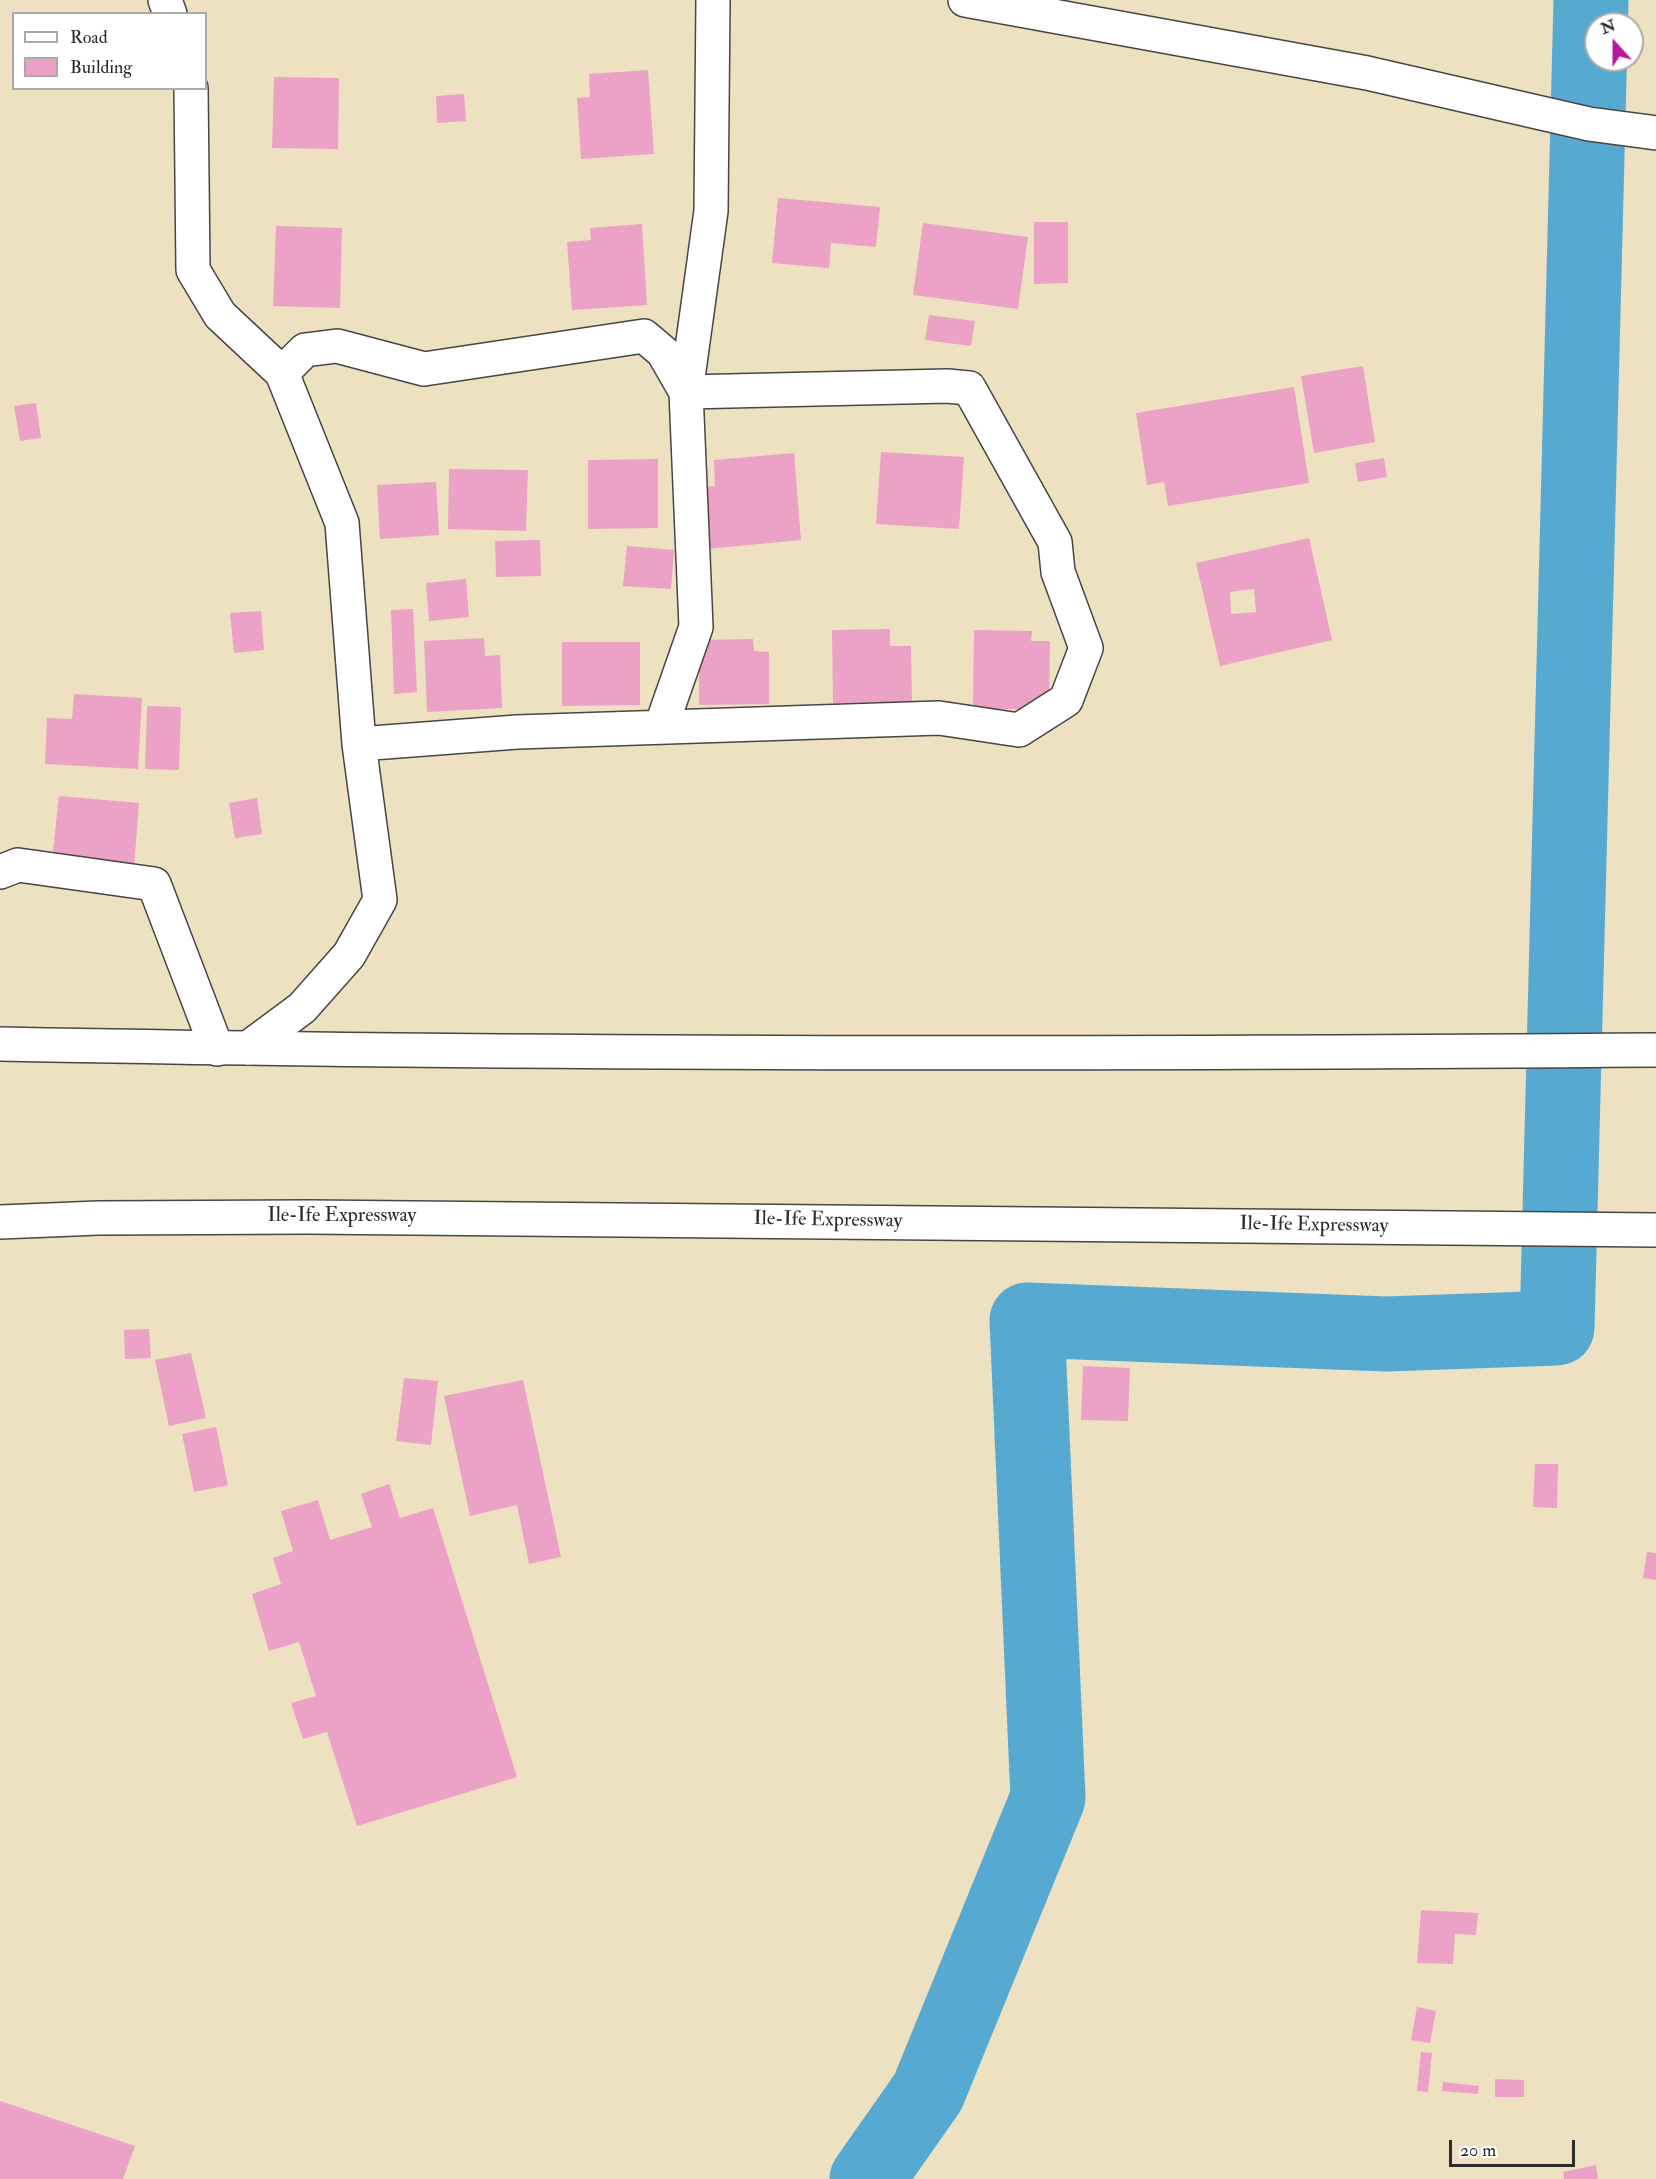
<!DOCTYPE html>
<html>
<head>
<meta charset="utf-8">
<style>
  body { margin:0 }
  #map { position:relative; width:1656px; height:2179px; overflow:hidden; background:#ede1c2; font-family:"IM FELL Double Pica",serif }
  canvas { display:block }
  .legend { position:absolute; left:12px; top:12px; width:195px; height:78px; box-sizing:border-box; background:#fff; border:2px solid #aaa; margin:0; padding:8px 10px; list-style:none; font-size:18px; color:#2b2b2b }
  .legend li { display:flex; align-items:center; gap:12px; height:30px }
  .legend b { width:30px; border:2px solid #aaa }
  .north { position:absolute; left:1584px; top:12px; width:60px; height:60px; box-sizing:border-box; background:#fff; border:2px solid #aaa; border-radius:50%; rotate:339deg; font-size:16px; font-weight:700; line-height:24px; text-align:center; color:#2b2b2b }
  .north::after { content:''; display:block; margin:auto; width:21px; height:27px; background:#b5179e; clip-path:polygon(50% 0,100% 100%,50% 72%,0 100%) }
  .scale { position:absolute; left:1449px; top:2140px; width:126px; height:27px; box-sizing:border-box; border:3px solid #2b2b2b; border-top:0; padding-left:8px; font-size:18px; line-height:21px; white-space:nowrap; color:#2b2b2b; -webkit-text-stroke:4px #fff; paint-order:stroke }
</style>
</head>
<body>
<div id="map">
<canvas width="1656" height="2179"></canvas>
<ul class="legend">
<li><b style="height:8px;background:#fff"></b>Road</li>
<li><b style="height:16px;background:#eca1c6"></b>Building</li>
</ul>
<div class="north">N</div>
<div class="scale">20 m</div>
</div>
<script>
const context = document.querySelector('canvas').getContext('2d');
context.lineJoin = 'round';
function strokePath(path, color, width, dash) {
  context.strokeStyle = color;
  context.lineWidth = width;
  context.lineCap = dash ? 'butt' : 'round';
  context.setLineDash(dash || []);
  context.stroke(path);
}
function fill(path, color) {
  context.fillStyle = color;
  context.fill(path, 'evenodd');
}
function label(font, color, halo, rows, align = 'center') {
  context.font = font + ' "IM FELL Double Pica",serif';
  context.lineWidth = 5;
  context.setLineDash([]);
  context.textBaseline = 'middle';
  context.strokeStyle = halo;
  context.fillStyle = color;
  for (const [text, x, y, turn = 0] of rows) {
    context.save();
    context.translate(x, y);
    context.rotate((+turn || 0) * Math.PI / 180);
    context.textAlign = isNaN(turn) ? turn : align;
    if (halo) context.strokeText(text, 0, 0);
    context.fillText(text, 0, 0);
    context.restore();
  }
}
strokePath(new Path2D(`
  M867,2179L928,2092L1048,1798L1027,1320L1386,1334L1557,1328L1591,0`), '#56aad2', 75);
fill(new Path2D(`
  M648,70L654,154L581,159L577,98L590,97L589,74Z
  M274,77L339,78L338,149L272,148Z
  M464,94L466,121L437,123L436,96Z
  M778,198L880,207L876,247L831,243L829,268L772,263Z
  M1034,222H1068V283L1034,284Z
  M923,223L1028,237L1018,309L913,295Z
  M642,224L647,305L572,310L567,242L591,240L590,228Z
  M276,226L342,228L340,308L273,306Z
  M929,315L975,321L971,346L925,340Z
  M1363,366L1375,442L1314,453L1301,376Z
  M1294,387L1309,483L1168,506L1164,482L1147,485L1136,413Z
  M36,403L41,438L20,441L14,406Z
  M881,452L964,457L959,529L876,524Z
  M794,453L801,540L706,549L701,487L715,486L714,460Z
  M1384,458L1387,477L1358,482L1355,463Z
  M658,459V528L588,529V460Z
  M449,469L528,470L526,531L448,529Z
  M436,482L439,535L380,539L377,485Z
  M1309,538L1332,640L1220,666L1196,563ZM1254,589L1256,612L1231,614L1230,592Z
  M540,540L541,576L496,577L495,541Z
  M627,546L674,550L671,589L623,586Z
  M466,579L469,617L429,621L426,583Z
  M413,609L417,692L394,694L391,610Z
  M261,611L264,650L234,653L230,613Z
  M890,629V646H911L912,702L833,703L832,630Z
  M974,630L1032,631L1031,641H1050L1049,709H973Z
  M484,638L485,656L500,655L502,708L427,712L424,641Z
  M753,639L754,651L769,652V704L699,705V640Z
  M562,642H640V705L562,706Z
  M74,694L142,698L138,769L45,764L47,718L72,719Z
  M147,706L181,707L179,770L145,769Z
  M59,796L139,803L134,867L52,860Z
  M257,798L262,834L235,838L229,803Z
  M149,1329L151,1358L125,1359L124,1330Z
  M191,1353L206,1418L169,1426L155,1360Z
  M1083,1366L1130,1368L1128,1421L1081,1420Z
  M404,1378L438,1381L431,1445L396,1441Z
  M523,1380L561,1557L529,1564L517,1505L470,1516L444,1396Z
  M216,1427L228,1485L194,1492L182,1434Z
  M1535,1464H1558L1557,1508L1533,1507Z
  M389,1484L400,1518L433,1508L517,1777L357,1826L327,1732L303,1739L291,1703L316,1696L299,1642L269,1651L252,1594L281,1584L273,1558L293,1551L281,1511L318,1500L330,1540L372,1527L361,1494Z
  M1647,1552L1656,1553V1580L1643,1578Z
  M1421,1910L1478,1913L1476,1935L1455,1934L1453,1964L1417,1963Z
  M1417,2007L1436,2011L1430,2043L1411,2040Z
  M1421,2052L1432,2053L1428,2092L1417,2091Z
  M1495,2079L1524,2080V2097H1495Z
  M1443,2082L1479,2086L1478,2094L1442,2091Z
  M0,2101L135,2146L123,2179H0Z
  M1596,2165L1598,2179H1564L1563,2172Z`), '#eca1c6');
const minor = new Path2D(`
  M165,0L170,14
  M965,0L1367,73L1589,124L1656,133
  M191,88L193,270L220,315L282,373L342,523L359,744L380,900L349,955L302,1008L248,1048
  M282,373L305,350L337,346L424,369L644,336L663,352L686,392L947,386L969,388L1055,542L1058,572L1086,648L1066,700L1019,730L939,718L517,732L359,744
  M661,727L696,627L686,392L711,211L713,0
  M0,872L18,865L154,884L217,1049`);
const highway = new Path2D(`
  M0,1044C552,1055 1104,1054 1656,1050
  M0,1222L98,1218L309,1217L1656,1230`);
strokePath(minor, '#484642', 36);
strokePath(highway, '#484642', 36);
strokePath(minor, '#fff', 33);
strokePath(highway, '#fff', 33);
label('20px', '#2b2b2b', '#fff', [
  ["Ile-Ife Expressway",342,1217],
  ["Ile-Ife Expressway",828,1221,1],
  ["Ile-Ife Expressway",1314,1226,1]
]);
</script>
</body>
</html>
